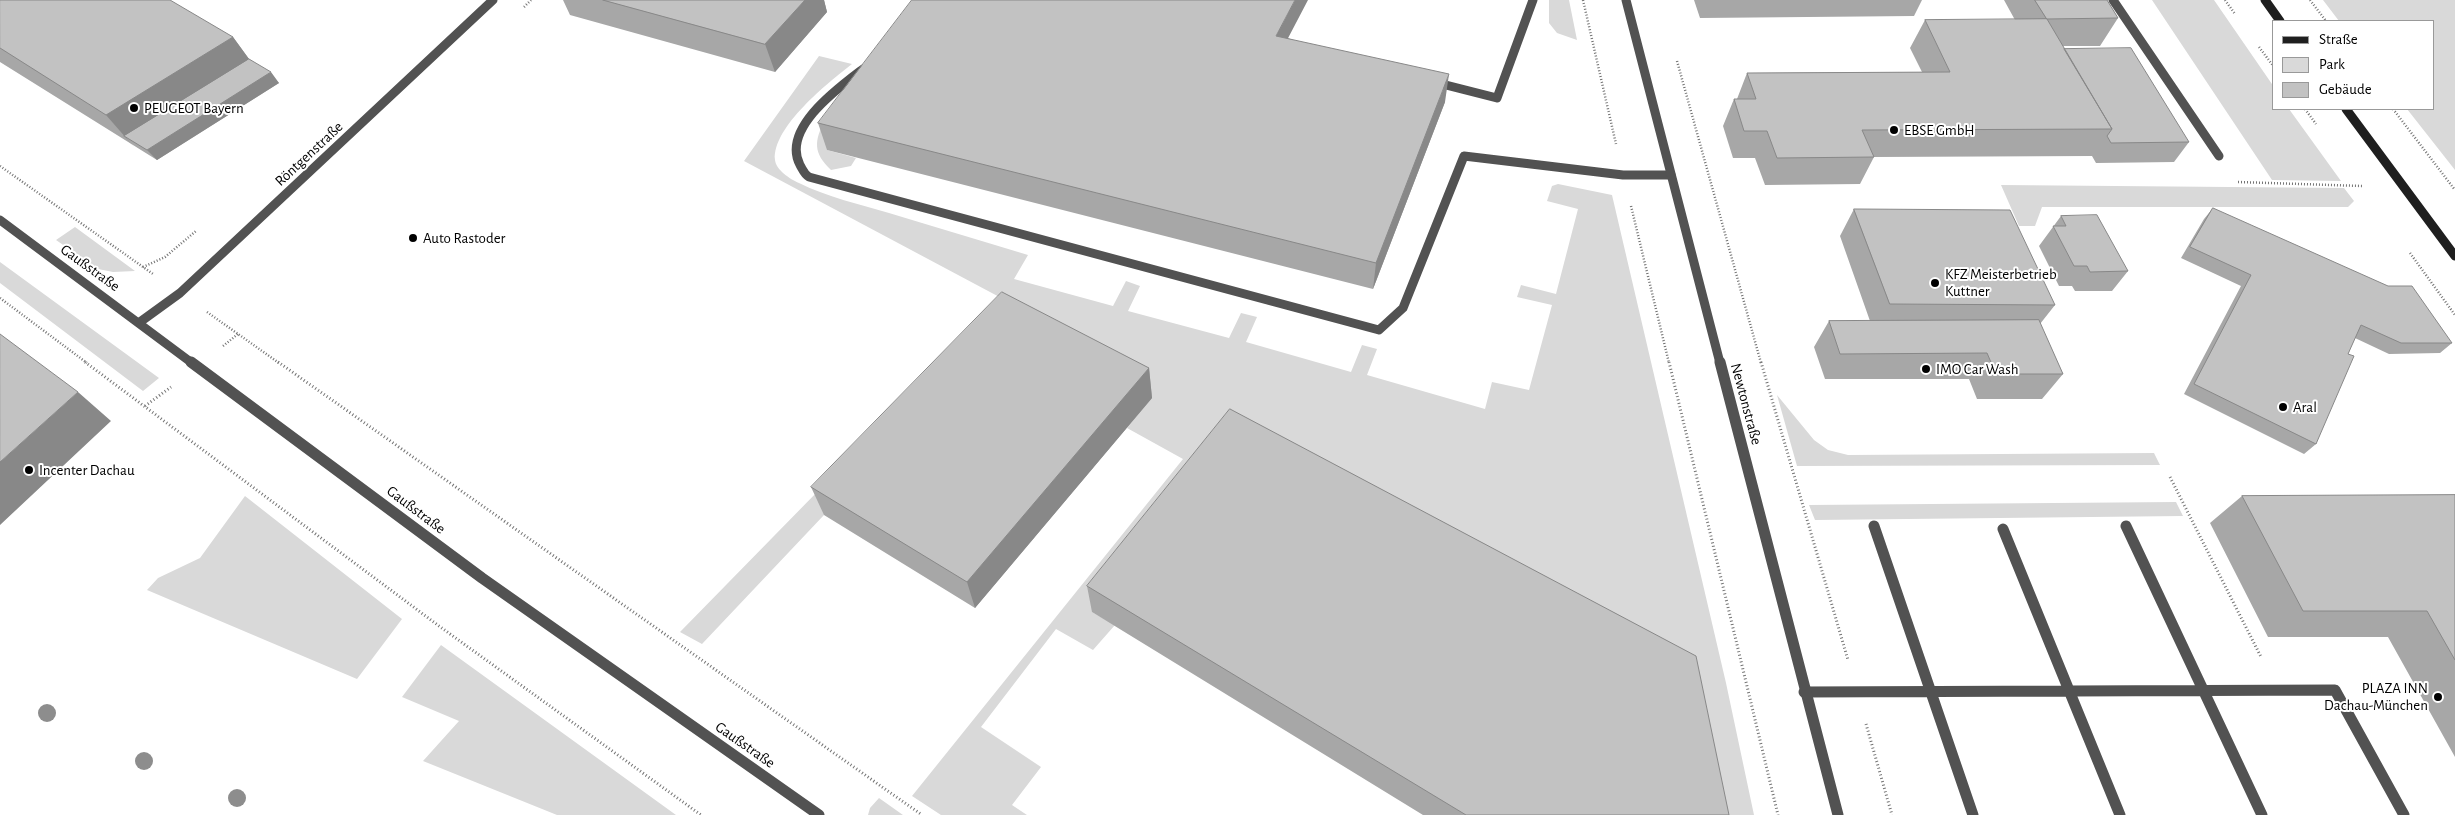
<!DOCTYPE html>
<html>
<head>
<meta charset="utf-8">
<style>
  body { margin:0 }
  #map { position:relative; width:2455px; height:815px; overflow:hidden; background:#fff; font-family:"Alegreya Sans",sans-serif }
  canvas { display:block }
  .legend { position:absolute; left:2272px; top:20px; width:162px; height:90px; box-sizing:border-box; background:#fff; border:1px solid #999; margin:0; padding:6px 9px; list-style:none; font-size:15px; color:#000 }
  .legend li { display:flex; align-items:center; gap:10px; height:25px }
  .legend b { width:25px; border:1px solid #999 }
</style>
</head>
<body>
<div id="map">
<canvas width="2455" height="815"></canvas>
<ul class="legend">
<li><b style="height:6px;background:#1f1f1f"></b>Straße</li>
<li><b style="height:14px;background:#d9d9d9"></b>Park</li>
<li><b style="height:14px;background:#c2c2c2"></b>Gebäude</li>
</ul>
</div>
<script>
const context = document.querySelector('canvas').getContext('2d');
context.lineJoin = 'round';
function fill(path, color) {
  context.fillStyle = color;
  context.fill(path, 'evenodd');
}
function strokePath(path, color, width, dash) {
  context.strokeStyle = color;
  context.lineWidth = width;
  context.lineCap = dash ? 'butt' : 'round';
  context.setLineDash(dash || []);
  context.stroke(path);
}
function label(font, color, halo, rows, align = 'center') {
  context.font = font + ' "Alegreya Sans",sans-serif';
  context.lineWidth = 4;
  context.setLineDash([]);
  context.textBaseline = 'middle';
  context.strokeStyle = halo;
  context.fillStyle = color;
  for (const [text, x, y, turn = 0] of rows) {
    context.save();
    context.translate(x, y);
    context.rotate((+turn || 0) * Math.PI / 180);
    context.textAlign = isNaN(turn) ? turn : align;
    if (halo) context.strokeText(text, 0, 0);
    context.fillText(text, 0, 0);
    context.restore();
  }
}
fill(new Path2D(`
  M1549,0H1569L1577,40L1557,33L1549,23Z
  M2152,0H2214L2274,87V109H2289L2341,181L2272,180Z
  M2323,0H2455V170L2407,109H2434V21H2339Z
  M819,56L852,64C829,82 772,127 775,160C776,170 790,179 799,183C827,197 859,204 889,213C935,227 982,241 1028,255L1014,279L1113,306L1126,281L1140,286L1128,311L1229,338L1241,313L1257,317L1246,342L1351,372L1362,345L1377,349L1367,375L1485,409L1492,382L1529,390L1552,305L1517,297L1521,285L1556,294L1578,209L1547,201L1552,186L1558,184L1612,195L1726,683L1754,815H1707L1092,612L1115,625L1093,650L1056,629L981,727L1041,767L1012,805L1027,815H941L912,796L1183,459L1127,428L1151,398L824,515L702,644L680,632L1005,300L744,161Z
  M825,120L827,150L856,158L851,166L831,170C813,153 814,141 825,120Z
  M2001,185L2344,188L2354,201L2348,207H2042L2035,226H2019Z
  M75,227L135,271L113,272L98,269L56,240Z
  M0,262L159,378L143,391L0,283Z
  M1777,395L1814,440L1828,450L1848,455L2154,453L2160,465L1797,466Z
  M245,496L402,619L357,679L147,590L158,578L200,558Z
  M2176,502L2183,516L1815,520L1809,505Z
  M441,645L676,815H557L423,761L459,721L402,697Z
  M879,798L903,815H868L870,808Z`), '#d9d9d9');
strokePath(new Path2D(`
  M1583,0L1616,144
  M2225,0L2235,14
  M2310,0L2326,21
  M524,7L531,0
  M2259,47L2274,67
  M1677,61L1761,363
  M2305,109L2316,124
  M2393,109L2455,190
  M0,166L153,274
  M2238,182L2362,186
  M1631,206L1669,363
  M2410,253L2455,315
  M143,267L165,257L196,231
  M0,298L87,363
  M207,312L279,363
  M223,346L238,334`), '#747474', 2.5, [1, 2]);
strokePath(new Path2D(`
  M85,362L439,626L701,815
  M278,362L922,815
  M1669,362L1778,815
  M1761,362L1848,660
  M145,406L171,387
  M2170,477L2261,657
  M1866,724L1892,815`), '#747474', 3, [1, 2.5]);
strokePath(new Path2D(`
  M2113,0L2219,156
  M863,69C838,88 781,129 800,165C803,170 804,174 809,177L1379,330L1403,308L1464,156L1623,175H1671
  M1434,82L1497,98L1533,0`), '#525252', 9);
strokePath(new Path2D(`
  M1874,526L1973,815
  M2126,526L2262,815
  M2003,529L2120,815
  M1804,692L2335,690L2404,815`), '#525252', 11);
strokePath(new Path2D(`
  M1626,0L1720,363
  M0,220L192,363
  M140,322L180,293L493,0`), '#525252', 9);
strokePath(new Path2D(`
  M191,362L482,578L819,815
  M1720,362L1838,815`), '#525252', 11);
strokePath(new Path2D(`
  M2265,0L2280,21
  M2346,109L2455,256`), '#1f1f1f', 9);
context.fillStyle = '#8d8d8d';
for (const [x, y] of [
  [47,713],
  [144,761],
  [237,798]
]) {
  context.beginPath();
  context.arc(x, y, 9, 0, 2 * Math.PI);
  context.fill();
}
fill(new Path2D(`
  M0,0L233,37L249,59L279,83L157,160L0,62Z
  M563,0H824L827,12L775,72L570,15Z
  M1694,0H1922L1914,16L1700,18Z
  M2004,0H2107L2118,18L2100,46H2063L2064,49L2189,142L2174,162L2096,163L2092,156L1874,157L1860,184L1765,185L1755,158H1733L1723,126L1734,99H1737L1747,73L1922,72L1910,48L1925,20H2015Z
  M1288,38L1445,102L1373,289L827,150L818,123Z
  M2213,208L2452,343L2440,353L2389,354L2355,338L2348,354L2316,444L2304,454L2184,394L2241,286L2181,258L2204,219Z
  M1854,209L2055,305L2040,324L2063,374L2042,399H1977L1969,379H1825L1814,347L1829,321H1870L1840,236Z
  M2061,216L2128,271L2112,291H2075L2072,286H2059L2039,246Z
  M1149,368L1152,398L975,608L824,515L811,487Z
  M2455,495V757L2388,637H2268L2210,523L2242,496Z
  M1087,586L1729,815H1423L1092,612Z`), '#a7a7a7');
fill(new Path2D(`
  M805,0H824L827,12L775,72L765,44Z
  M1295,0H1308L1275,63L1276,36Z
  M233,37L257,70L124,136L134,147L106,115Z
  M271,72L279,83L157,160L147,150Z
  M1449,74L1445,102L1373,289L1376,263Z
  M1149,368L1152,398L975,608L967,582Z
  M78,392L111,421L0,525V462Z`), '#888');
const building = new Path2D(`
  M0,0H170L233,37L106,115L0,48Z
  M603,0H805L765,44Z
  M912,0H1295L1276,36L1449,74L1376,263L818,123Z
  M2035,0H2107L2118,18L2047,19Z
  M2047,19L2112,129L1862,130L1874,157L1777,158L1767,131H1744L1734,99H1756L1747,73L1950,72L1925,20Z
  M2131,48L2189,142L2111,143L2107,136L2112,129L2064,49Z
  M249,59L271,72L147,150L124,136Z
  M2213,208L2388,286H2412L2452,343H2401L2361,325L2348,354L2354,356L2316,444L2194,384L2251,275L2190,247Z
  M1854,209L2010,210L2055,305L1890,304Z
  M2097,215L2128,271L2090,272L2087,266H2074L2053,226H2066L2061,216Z
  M1002,292L1149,368L967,582L811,487Z
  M2039,320L2063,374H1996L1987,353L1840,354L1829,321Z
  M0,334L78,392L0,462Z
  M1230,409L1696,656L1729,815H1466L1087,586Z
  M2455,495V660L2427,611H2303L2242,496Z`);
fill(building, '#c2c2c2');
strokePath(building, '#888', 1);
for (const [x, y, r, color] of [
  [134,108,5,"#000"],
  [1894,130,5,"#000"],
  [413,238,5,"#000"],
  [1935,283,5,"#000"],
  [1926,369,5,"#000"],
  [2283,407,5,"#000"],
  [29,470,5,"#000"],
  [2438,697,5,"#000"]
]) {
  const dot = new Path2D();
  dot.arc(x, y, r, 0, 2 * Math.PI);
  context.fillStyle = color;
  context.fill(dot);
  strokePath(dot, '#fff', 2);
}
label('15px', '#000', '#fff', [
  ["PEUGEOT Bayern",144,108],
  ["EBSE GmbH",1904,130],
  ["Auto Rastoder",423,238],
  ["KFZ Meisterbetrieb",1945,274],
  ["Kuttner",1945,291],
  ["IMO Car Wash",1936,369],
  ["Aral",2293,407],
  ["Incenter Dachau",39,470],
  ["PLAZA INN",2428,688,"right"],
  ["Dachau-München",2428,705,"right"]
], 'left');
label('15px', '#000', '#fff', [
  ["Röntgenstraße",309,154,-43],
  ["Gaußstraße",90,268,36],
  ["Newtonstraße",1746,404,75],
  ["Gaußstraße",416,510,37],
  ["Gaußstraße",745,745,35]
]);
</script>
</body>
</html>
